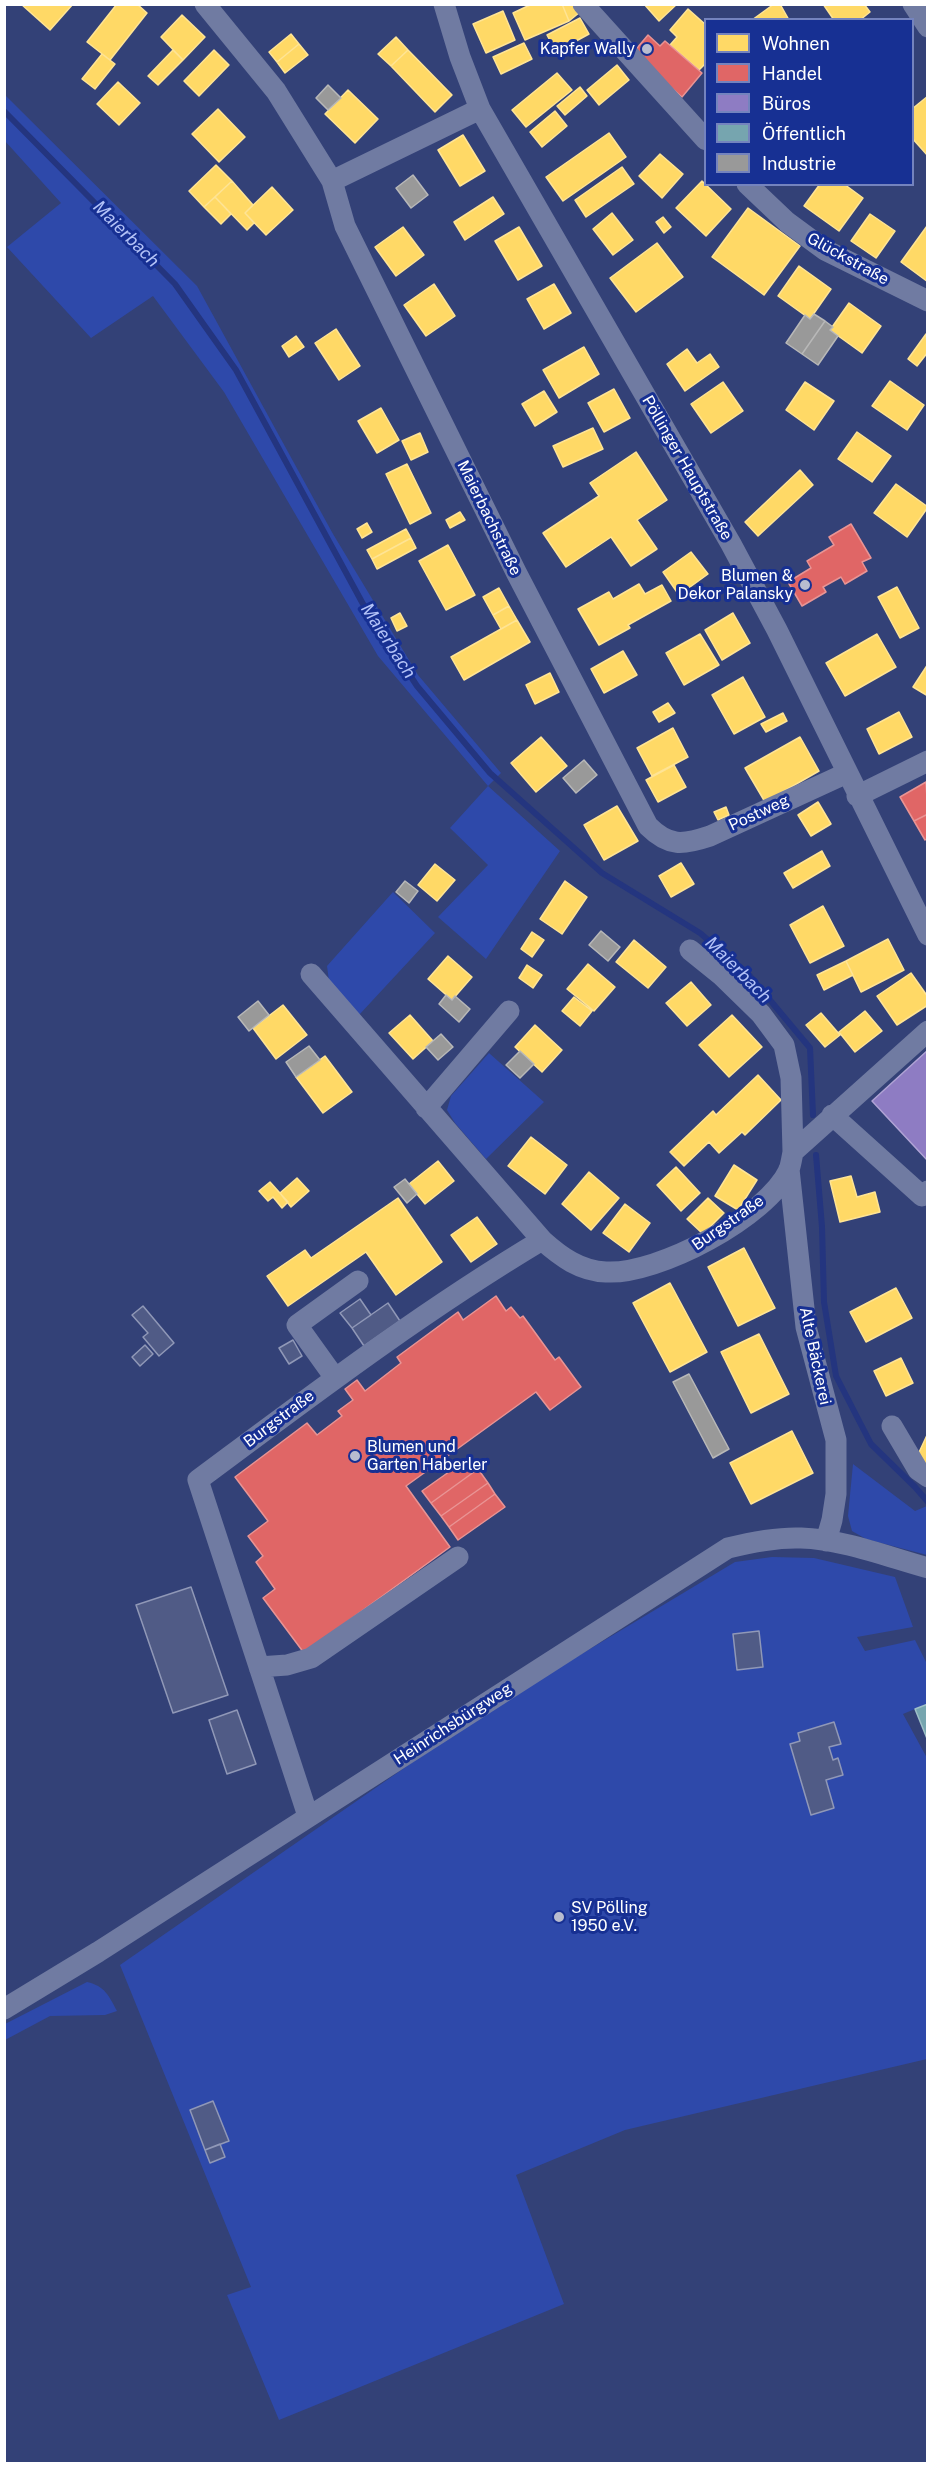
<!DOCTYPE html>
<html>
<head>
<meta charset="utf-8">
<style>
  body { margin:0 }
  #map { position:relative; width:932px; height:2468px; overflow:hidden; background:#334177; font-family:"Public Sans",sans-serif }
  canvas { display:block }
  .frame { position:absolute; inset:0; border:6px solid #fff; pointer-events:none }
  .legend { position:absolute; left:704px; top:18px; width:210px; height:168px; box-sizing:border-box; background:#173093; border:2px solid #7483be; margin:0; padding:8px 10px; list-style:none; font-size:18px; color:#fff }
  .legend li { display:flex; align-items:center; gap:12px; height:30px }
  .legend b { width:30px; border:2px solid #7483be }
</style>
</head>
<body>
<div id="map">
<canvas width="932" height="2468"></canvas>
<div class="frame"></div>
<ul class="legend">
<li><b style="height:16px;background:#ffd966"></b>Wohnen</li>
<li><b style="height:16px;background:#e06666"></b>Handel</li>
<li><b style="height:16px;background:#8e7cc3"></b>Büros</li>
<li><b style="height:16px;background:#76a5af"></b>Öffentlich</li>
<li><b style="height:16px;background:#999"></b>Industrie</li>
</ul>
</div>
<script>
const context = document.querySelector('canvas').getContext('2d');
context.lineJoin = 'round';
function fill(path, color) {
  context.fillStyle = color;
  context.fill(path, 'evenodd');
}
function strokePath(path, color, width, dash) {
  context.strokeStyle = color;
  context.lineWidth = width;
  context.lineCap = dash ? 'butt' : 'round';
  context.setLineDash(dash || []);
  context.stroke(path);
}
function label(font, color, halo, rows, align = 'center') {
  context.font = font + ' "Public Sans",sans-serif';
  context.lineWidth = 6;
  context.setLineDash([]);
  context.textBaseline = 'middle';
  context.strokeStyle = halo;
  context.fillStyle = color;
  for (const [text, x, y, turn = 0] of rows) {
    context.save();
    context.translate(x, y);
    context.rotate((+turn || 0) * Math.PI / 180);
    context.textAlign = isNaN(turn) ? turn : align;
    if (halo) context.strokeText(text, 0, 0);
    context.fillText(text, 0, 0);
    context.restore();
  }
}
fill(new Path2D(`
  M5,95L197,286L333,534L418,675L501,773L488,786L560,851L486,959L438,917L488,865L450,828L488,786L378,656L224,392L153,296L91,338L7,247L61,203L5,141Z
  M393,892L435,933L359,1015L329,981L327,966Z
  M489,1053L544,1102L486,1159L455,1123L447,1110L451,1096Z
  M853,1464L915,1511L927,1506V1555L866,1539L852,1531L848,1516Z
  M772,1557L814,1558L895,1577L913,1627L857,1637L865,1651L915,1640L927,1664V1704L903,1714L927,1758V2059L625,2130L516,2175L564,2304L279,2420L227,2295L251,2287L120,1965L488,1710L735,1562Z
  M87,1982C105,1986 109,1996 117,2011L105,2015L50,2016L5,2040V2024Z`), '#2e49aa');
const homes = new Path2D(`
  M21,4H73L50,30Z
  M117,4H137L147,13L110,60L87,42Z
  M532,4H562L569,21L525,40L513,13Z
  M562,4H573L580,12L569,21Z
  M644,4H677L659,21Z
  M774,4H780L789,20H752Z
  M823,4H864L870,12L860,20H834Z
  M688,9L706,25V63L699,70L670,45L677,37L670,30Z
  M503,11L515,40L486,53L473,24Z
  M182,15L205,37L183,60L161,37Z
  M580,18L589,34L556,52L547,35Z
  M291,34L299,44L277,62L269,52Z
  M396,37L408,50L391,66L378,54Z
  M524,43L532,59L501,74L493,57Z
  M299,44L308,55L285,73L277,62Z
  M173,50L183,60L158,85L148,76Z
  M214,50L229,65L199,96L184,81Z
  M408,50L452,95L435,112L391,66Z
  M102,54L115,64L95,89L82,79Z
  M617,65L629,80L599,105L587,90Z
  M557,73L572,90L526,127L512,110Z
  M118,82L140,103L119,125L97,104Z
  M580,87L587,96L565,115L557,106Z
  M348,90L378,119L355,143L325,114Z
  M928,96V156L912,138V109Z
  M218,109L245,137L219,162L192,134Z
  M555,111L567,126L542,147L530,132Z
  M609,133L626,157L563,201L546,177Z
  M463,135L485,171L460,186L438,150Z
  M660,154L683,174L662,198L639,176Z
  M216,165L232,181L204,207L189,191Z
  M622,167L634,184L586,217L575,200Z
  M232,181L253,205L245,213L254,223L247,230L215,197Z
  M702,181L731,209L706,236L676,208Z
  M820,184H844L863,198L839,231L804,206Z
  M272,187L293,210L266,235L245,213Z
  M215,197L231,214L221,224L204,207Z
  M493,197L504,214L465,240L454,222Z
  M748,208L800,246L764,295L712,257Z
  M612,213L633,240L613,255L593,229Z
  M870,214L895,231L876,258L851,241Z
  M663,217L671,227L664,233L656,222Z
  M927,226H928V282L901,262Z
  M403,227L424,255L396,276L375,247Z
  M519,227L542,266L518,280L495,241Z
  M657,243L683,277L636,312L610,278Z
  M799,266L831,289L810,319L778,296Z
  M434,284L455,316L426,336L404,305Z
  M554,284L571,313L544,329L527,299Z
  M849,303L881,326L862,353L830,330Z
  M336,329L360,366L339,380L315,343Z
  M926,334L928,352L917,366L908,359Z
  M296,336L304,347L289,357L282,346Z
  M584,347L599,374L559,398L543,370Z
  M687,349L697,363L710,354L719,367L685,391L667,364Z
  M890,381L924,405L907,430L872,406Z
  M723,382L743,411L711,433L691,404Z
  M805,382L834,401L814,430L786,410Z
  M614,389L630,418L604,432L588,403Z
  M544,391L557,412L535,426L522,404Z
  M381,408L399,440L377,453L358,421Z
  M593,428L603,449L563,467L553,446Z
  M857,432L891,456L872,482L838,459Z
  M420,433L428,452L411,460L402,441Z
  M636,452L667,500L637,520L657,549L631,566L611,537L566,567L543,533L599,496L590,483Z
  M407,464L431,513L410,524L386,474Z
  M800,470L813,485L758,536L745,522Z
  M896,484L928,507L907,537L874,513Z
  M460,512L465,520L450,528L446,520Z
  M367,523L372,532L362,538L357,529Z
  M406,529L411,538L372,559L367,550Z
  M411,538L416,548L377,569L372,559Z
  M448,545L475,595L446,610L419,561Z
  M691,552L708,574L679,595L663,572Z
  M639,584L645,594L662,585L671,601L628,625L630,628L599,645L578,609L609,592L613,599Z
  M897,587L919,628L900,638L878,597Z
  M499,588L509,606L493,615L483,597Z
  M509,606L517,620L501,629L493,615Z
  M400,613L407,626L397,631L391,618Z
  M733,613L750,643L722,660L705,630Z
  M517,620L530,642L464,680L451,657Z
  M700,634L719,665L684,685L666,653Z
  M877,634L896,667L845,696L826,663Z
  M623,651L637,675L604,693L591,669Z
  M928,664V696L913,687Z
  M550,673L559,692L535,704L526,685Z
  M743,677L765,717L734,734L712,695Z
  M668,703L675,713L659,722L653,712Z
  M899,712L912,737L879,754L867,729Z
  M783,713L787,721L766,732L761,724Z
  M673,728L688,757L652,776L637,748Z
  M541,737L567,766L536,792L511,763Z
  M800,737L819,771L765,802L745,768Z
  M674,765L686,787L658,802L646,780Z
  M818,802L831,824L811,836L798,815Z
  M617,806L638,841L604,860L584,825Z
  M726,807L729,815L718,820L714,812Z
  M822,851L830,866L793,888L784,873Z
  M681,863L694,884L671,897L659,876Z
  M435,864L455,880L437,901L418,885Z
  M565,881L587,897L562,934L540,919Z
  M823,906L844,946L810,963L790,925Z
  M532,932L544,940L532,957L521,949Z
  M888,939L904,970L861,992L846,961Z
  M634,940L666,967L648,988L616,962Z
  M448,956L472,977L452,1000L428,979Z
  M846,961L853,975L824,990L817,975Z
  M588,964L615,987L594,1011L567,989Z
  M527,965L542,975L533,988L519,978Z
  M911,973L928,997V1005L897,1025L877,996Z
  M691,982L711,1005L687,1026L666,1003Z
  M574,997L592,1011L580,1026L562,1011Z
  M283,1005L307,1035L276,1059L253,1028Z
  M865,1011L882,1031L855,1052L839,1032Z
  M821,1013L840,1035L825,1047L806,1025Z
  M410,1015L433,1041L413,1059L389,1033Z
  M732,1015L762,1047L729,1077L699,1045Z
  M535,1025L562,1050L542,1072L515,1047Z
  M325,1056L352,1092L323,1113L296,1077Z
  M758,1075L781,1100L745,1135L742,1132L719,1153L709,1142L684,1166L670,1152L713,1111L716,1115Z
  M531,1137L567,1165L545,1194L508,1166Z
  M438,1161L454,1181L425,1204L409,1184Z
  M734,1165L757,1180L738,1210L715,1196Z
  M676,1167L700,1193L681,1211L657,1185Z
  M589,1172L619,1198L591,1230L562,1204Z
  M851,1176L857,1197L875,1192L880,1212L840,1222L830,1181Z
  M297,1178L309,1191L291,1207L280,1193Z
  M270,1182L288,1202L282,1208L273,1197L268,1201L259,1191Z
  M398,1198L442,1262L396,1295L366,1252L288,1306L267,1276L305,1250L311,1258Z
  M708,1198L724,1213L703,1234L687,1219Z
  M625,1204L650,1223L629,1252L603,1233Z
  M477,1217L497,1244L471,1262L451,1235Z
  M744,1248L775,1308L738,1326L708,1267Z
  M670,1283L707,1352L670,1372L633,1303Z
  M896,1288L912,1318L866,1342L850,1312Z
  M759,1334L789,1394L751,1413L721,1352Z
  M901,1358L913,1383L886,1396L874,1371Z
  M792,1431L813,1473L751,1504L730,1463Z
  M928,1433V1467L915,1461Z`);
fill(homes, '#ffd966');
strokePath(homes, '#ffe494', 1.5);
const shops = new Path2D(`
  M648,35L660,46L665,41L702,73L682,97L632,54Z
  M851,524L871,558L862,562L867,571L845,584L841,577L823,587L826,592L802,606L788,582L811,568L807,561L834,545L829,537Z
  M926,782L928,814L914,821L900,797Z
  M928,814V838L925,840L914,821Z
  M496,1296L506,1311L511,1307L520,1318L523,1316L555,1360L559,1357L581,1387L550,1410L536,1392L406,1486L450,1547L304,1653L263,1598L275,1589L256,1562L263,1556L248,1536L268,1521L235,1477L307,1423L317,1435L342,1416L338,1411L353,1400L345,1389L357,1380L365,1391L401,1363L397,1357L458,1312L463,1320Z
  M470,1457L478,1469L431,1503L422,1491Z
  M478,1469L488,1483L441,1516L431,1503Z
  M488,1483L495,1494L449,1527L441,1516Z
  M495,1494L505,1507L458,1540L449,1527Z`);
fill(shops, '#e06666');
strokePath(shops, '#e99494', 1.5);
const offices = new Path2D(`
  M928,1050V1161L872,1101Z`);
fill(offices, '#8e7cc3');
strokePath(offices, '#b0a3d5', 1.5);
const public = new Path2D(`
  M928,1704V1741L915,1709Z`);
fill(public, '#76a5af');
strokePath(public, '#9fc0c7', 1.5);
const industry = new Path2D(`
  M328,85L341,98L328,110L316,98Z
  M413,175L428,195L411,208L396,188Z
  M814,314L825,321L802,354L786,343L805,315L810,319Z
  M825,321L833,327L830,330L838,336L818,365L802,354Z
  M584,760L597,775L576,793L563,778Z
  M405,881L418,891L409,903L396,892Z
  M601,931L620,947L608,961L589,945Z
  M446,995L452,1000L455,996L470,1009L459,1022L439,1004Z
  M258,1001L269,1015L249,1031L238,1017Z
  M441,1034L453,1047L438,1060L426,1047Z
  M309,1046L320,1060L296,1077L286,1062Z
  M520,1051L534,1064L520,1078L506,1065Z
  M405,1179L417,1194L407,1203L394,1187Z
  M689,1374L729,1449L713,1458L673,1382Z`);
fill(industry, '#999');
strokePath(industry, '#b8b8b8', 1.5);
strokePath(new Path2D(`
  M4,111L175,284L236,370L363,604L417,686L490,773L602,873L700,933L749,975L810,1048L813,1115
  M816,1155L822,1227L824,1302L836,1376L871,1444L915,1487L928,1502`), '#24357f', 6);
const building = new Path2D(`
  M360,1299L371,1315L352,1328L340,1313Z
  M388,1303L400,1321L364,1346L352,1328Z
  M143,1306L174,1343L159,1356L143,1337L148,1333L132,1315Z
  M293,1340L302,1356L289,1364L279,1348Z
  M145,1345L153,1354L140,1366L132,1357Z
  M191,1587L228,1695L173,1713L136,1605Z
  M759,1631L763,1667L737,1670L733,1634Z
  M237,1710L256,1764L227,1774L209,1720Z
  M834,1722L841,1744L829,1747L833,1760L838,1758L843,1775L826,1780L834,1808L811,1815L790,1744L800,1741L798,1733Z
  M213,2101L229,2141L205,2150L190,2110Z
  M220,2144L225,2157L210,2163L205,2150Z`);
fill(building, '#505b86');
strokePath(building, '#9098b7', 1.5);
strokePath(new Path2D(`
  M205,4L276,91L332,181L345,226L516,572L648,826C669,847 683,845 710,836L847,773
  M444,4L460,57L480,109L731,544L777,630L928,935
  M583,4L706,140
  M913,4L928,27
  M332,181L480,109
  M747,184L787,222L825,250L928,301
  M857,796L928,761
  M690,950L721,975L761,1014L784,1045L791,1078L793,1152
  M311,974L542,1240
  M426,1108L509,1011
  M832,1115L922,1196L928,1191
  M789,1169L806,1327L836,1440V1494L832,1520L826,1541
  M335,1378L297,1325L358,1281
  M892,1426L918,1470L928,1477
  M259,1667L287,1665L311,1658L458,1557
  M308,1816L198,1480C311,1396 420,1313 542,1240C561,1257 580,1271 606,1272C658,1275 767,1217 789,1170C791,1164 792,1157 793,1152L928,1031
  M4,2009L98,1952L728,1548C752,1542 776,1537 801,1538C842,1539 888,1557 928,1568`), '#707ba2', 21);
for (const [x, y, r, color] of [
  [647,49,6,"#b8bccf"],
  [805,585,6,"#b8bccf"],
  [355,1456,6,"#b8bccf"],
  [559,1917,6,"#b8bccf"]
]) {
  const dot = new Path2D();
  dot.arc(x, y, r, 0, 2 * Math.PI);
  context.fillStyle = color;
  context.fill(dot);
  strokePath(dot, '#173093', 2);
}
label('16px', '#fff', '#173093', [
  ["Kapfer Wally",635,49],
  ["Blumen &",793,576],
  ["Dekor Palansky",793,594],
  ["Blumen und",367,1447,"left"],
  ["Garten Haberler",367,1465,"left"],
  ["SV Pölling",571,1908,"left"],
  ["1950 e.V.",571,1926,"left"]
], 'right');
label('16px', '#fff', '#173093', [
  ["Glückstraße",848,259,29],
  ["Pöllinger Hauptstraße",687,468,60],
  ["Maierbachstraße",489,518,64],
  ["Postweg",759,813,-25],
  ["Burgstraße",728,1223,-35],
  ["Alte Bäckerei",815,1356,78],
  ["Burgstraße",279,1419,-37],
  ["Heinrichsbürgweg",453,1724,-33]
]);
label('italic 18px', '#b3c2f7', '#173093', [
  ["Maierbach",126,234,45],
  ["Maierbach",388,641,57],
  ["Maierbach",738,970,45]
]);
</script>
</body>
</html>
